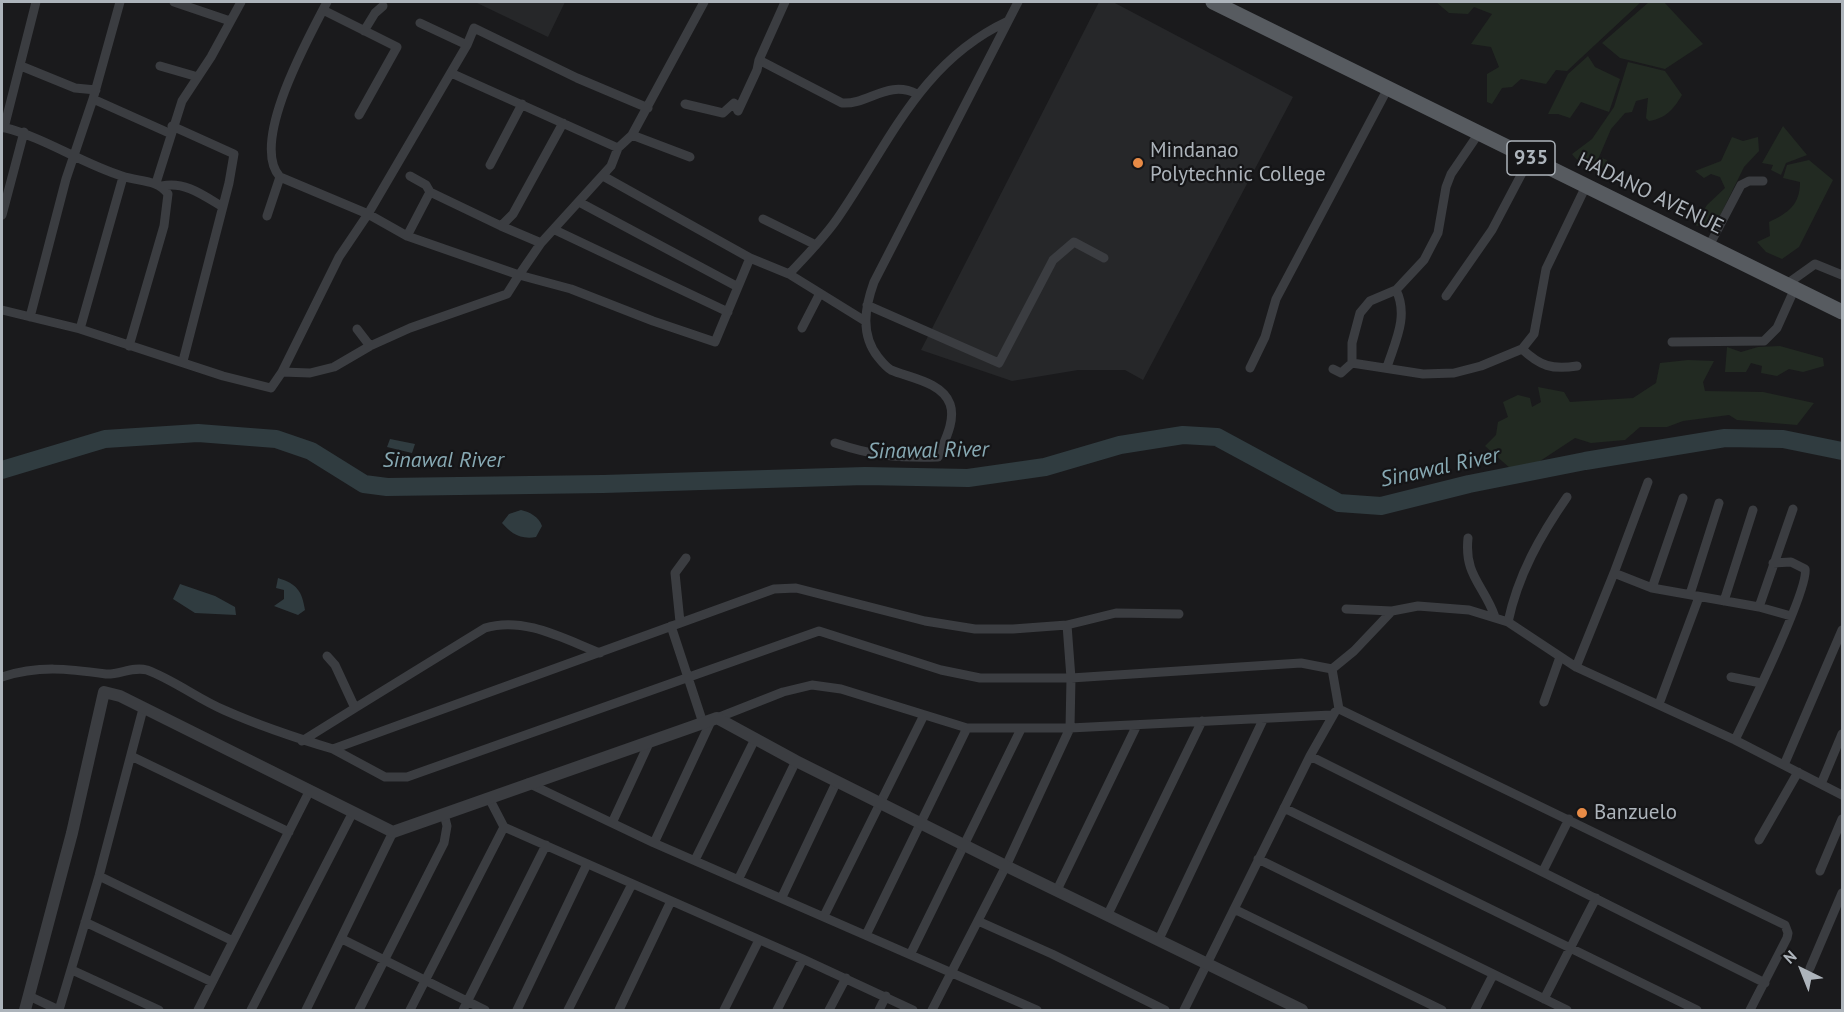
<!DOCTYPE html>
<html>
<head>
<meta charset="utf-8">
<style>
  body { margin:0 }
  #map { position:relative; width:1844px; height:1012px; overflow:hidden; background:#1a1a1c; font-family:"PT Sans",sans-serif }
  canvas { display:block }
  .frame { position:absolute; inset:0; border:3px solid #adb4bb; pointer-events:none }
  .north { position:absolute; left:1772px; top:940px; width:60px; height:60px; -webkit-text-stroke:4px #151517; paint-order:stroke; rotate:317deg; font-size:16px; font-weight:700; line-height:24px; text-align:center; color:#adb4bb }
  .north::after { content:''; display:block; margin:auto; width:21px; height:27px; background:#adb4bb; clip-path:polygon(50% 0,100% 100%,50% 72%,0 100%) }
</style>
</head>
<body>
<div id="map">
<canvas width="1844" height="1012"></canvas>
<div class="frame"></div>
<div class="north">N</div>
</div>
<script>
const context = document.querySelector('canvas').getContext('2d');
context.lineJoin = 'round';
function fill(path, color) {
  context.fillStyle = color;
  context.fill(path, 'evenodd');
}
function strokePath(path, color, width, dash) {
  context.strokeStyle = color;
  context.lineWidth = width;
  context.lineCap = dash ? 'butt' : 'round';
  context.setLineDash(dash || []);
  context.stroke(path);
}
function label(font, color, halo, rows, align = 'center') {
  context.font = font + ' "PT Sans",sans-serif';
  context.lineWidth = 4.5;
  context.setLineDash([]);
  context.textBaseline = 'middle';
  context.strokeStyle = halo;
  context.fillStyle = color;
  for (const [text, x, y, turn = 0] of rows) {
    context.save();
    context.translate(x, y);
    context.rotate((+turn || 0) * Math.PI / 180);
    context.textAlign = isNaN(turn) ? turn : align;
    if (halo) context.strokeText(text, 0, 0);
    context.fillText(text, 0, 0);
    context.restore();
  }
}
fill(new Path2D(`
  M475,2H565L548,37Z
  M1099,2H1113L1293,97L1143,380L1125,370H1078L1012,381L921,350Z`), '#262729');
fill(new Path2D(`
  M1436,2H1641L1567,71L1556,70L1546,84L1521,79L1512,87L1502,88L1492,104L1487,102V74L1499,67L1491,47L1471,44L1492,14L1474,7L1468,14L1449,13Z
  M1649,2H1664L1703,44L1665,69L1620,58L1602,43Z
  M1588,56L1595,67L1620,79L1609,112L1581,102L1570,118L1558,114H1548L1568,74Z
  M1628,62L1665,71L1682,95C1673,110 1666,118 1649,121L1646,118L1648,98L1636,101L1632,112L1625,113L1611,129L1599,157L1607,160L1609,167C1597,170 1578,164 1572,154L1592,139L1614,107Z
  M1783,126L1807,155L1786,163L1781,175L1771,170L1773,165L1762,163Z
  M1732,137L1743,141L1758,137L1759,151L1744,167L1713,230L1695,225L1707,205L1725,188L1720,177L1711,174L1704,178L1695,171L1721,161Z
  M1809,160L1833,180L1799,247L1782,259L1766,252L1757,242L1770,236L1769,222C1788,213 1800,205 1800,182L1783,178L1787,165Z
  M1780,346L1823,358L1824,366L1803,372L1789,369L1777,376L1761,373L1762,366L1751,363L1746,372H1725L1727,347L1741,352L1758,347Z
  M1688,360L1714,361L1703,382L1705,391L1763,392L1814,403L1797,425L1737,420L1729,415L1683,421L1667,427H1640L1625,440L1591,443L1575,438L1534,465L1511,469L1485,446L1496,435L1498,422L1508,417L1503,402L1518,395L1530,398L1532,407L1541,402L1538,387L1564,392L1570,402L1633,398L1656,383L1660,363Z`), '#222a22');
fill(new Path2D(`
  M390,439L415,444L412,453L387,447Z
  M521,510C530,512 539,517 542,526L536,537C519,540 510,532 502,523L509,514Z
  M278,578C297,584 302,591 305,610L298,615L274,606L284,599V590L276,588Z
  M180,584L215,596L235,607L236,615L195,613L173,599Z`), '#303c40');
strokePath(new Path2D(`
  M2,470L105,439L198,433L276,439L311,451L364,484L387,487L603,484L865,476L968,478L1045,467L1120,445L1183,435L1217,437L1339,503L1381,506L1469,484L1585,461L1725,438L1783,439L1842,451`), '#303c40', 18);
strokePath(new Path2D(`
  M174,2L230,21
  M327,2C309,37 249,143 280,177L368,214L407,236L519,275L541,243L611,166L618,148L632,135L704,2
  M785,2L759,60L842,103C868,105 888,79 917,94
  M323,10L397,47L359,115
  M420,23L467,45
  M364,31L375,13L383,6
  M21,66L75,88L96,90
  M160,66L198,77
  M451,73L618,148
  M93,99L169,133
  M685,104L723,113L734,103L738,111
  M738,111L757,70L759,60
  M172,126L234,154L229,183L183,361
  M2,127C44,137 81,163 122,176C139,182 157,179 168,194L164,226L129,346
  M4,128L36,2
  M632,135L690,157
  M490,165L522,104
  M410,176L426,185L430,192
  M603,176L750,258L789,274L865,321
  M156,183L182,101L211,57L241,2
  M162,186C184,181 203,195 221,206
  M579,202L738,287
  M2,215L24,132
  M267,216L280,177
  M763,219L816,245
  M501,226L541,243
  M555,230L728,312
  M407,236L430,192L501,226L513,214L563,123
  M1709,246L1741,185L1749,181H1763
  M789,274C806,256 823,239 837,219C889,144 920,62 1008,21
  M1787,284L1815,264L1842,275
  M1446,296L1492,230L1530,158
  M867,305L999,363L1053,260L1074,242L1104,258
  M2,310L80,329L223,376L271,388L282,372L339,257L368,214L467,45L474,28L577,78L648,108
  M30,317L66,179L93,99L120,2
  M802,328L819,295
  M80,329L123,177
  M357,329L370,346
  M1672,342L1764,341L1777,328L1795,288
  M1522,349C1540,366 1552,370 1577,366
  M1352,363V343L1360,313L1370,301L1396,290L1424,260L1438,233L1446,187L1451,174L1479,133
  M1387,367C1395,342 1409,316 1396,290
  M1250,368L1265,337L1276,299L1388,88
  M1333,369L1341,373L1352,363L1423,374L1454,373L1481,366L1522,349L1534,334L1546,269L1586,186
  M282,372L310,373L334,367L370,346L410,328L507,294L519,275L571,289L653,321L715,342L750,258
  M835,443C874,456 896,458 938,457C944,442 956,421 950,404C942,382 910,378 891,370C886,367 882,362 878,357C860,334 865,307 874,282L1018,2
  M1468,538C1464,576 1484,585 1495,617
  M1614,573L1648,482
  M1652,588L1683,498
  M1690,594L1719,503
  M1724,601L1753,510
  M1759,607L1793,509
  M1346,609L1392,611
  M680,622L675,573L686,558
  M1508,622C1518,575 1540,536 1567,497
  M671,626L703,723
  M1576,667L1614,573L1652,588L1759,607L1791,616
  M2,677C39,665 69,669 106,674C119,675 133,666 147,670C174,680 198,699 224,710C260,726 296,738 333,749L774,589L796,588L925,621L975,629H1013L1067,625L1116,613L1179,614
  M1731,677L1761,683
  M1544,702L1560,657
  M1659,704L1699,597
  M355,708L485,628C524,616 564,639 600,653
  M1339,709L1332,669L1354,651L1392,611L1418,606L1469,610L1508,622L1576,667L1735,740L1842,795
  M1339,709L1785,925L1788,933L1787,938L1750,1010
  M717,718L783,692L812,685L841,689L967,728H1070L1331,715
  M1735,740C1747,715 1810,587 1805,569L1791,562L1773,563
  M302,741L355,708L335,665L327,656
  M333,749L385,777H407L819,631L941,670L980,678H1071L1301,663L1332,669
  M131,756L289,832
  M1310,756L1765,983
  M1784,765L1842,630
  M528,783L654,843L1037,1010
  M1821,784L1842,734
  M1284,808L1697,1010
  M612,823L650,741
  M504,827L803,959L913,1010
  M1759,840L1798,772
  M654,843L712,719
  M1258,859L1567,1010
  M695,860L755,739
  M1543,871L1569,819
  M1820,871L1842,819
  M99,876L233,941
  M739,878L796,761
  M1057,890L1137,725
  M782,897L837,781
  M1234,909L1442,1010
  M1108,914L1202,721
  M824,916L924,715
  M978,921L1052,954L1165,1010
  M85,922L212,982
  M866,935L967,728
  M342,939L485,1010
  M1159,939L1263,720
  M911,953L1021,729
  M1810,968L1842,893
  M72,970L159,1010
  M29,996L59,1010
  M1544,999L1596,898
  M59,1010L99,876L143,709
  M198,1010L310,790
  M251,1010L353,812
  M306,1010L393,832
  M359,1010L444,843L447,826L444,814
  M410,1010L504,827L490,800
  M463,1010L546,845
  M517,1010L587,864
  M568,1010L632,884
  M619,1010L671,901
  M724,1010L759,940
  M777,1010L803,959
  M829,1010L846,978
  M879,1010L886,996
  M932,1010L1006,866L1070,728L1071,678L1067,625
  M1184,1010L1310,756L1335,712
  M1475,1010L1493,975`), '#3b3d41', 9);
strokePath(new Path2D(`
  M25,1010L72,833L104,692L120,696L393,832L717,718L796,761L1006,866L1302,1010`), '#3b3d41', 12);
strokePath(new Path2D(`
  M1213,2L1842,312`), '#575b60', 15);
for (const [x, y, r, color] of [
  [1138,163,6,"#e88b46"],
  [1582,813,6,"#e88b46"]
]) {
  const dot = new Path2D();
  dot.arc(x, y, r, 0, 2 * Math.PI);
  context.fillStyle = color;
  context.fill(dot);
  strokePath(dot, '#151517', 2);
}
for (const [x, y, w] of [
  [1531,158,48]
]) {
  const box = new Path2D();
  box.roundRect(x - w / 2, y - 17, w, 34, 4.5);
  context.fillStyle = '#151517';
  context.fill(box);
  strokePath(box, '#adb4bb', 1.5);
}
label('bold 20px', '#adb4bb', null, [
  ["935",1531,158]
]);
label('21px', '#adb4bb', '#151517', [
  ["Mindanao",1150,151],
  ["Polytechnic College",1150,175],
  ["Banzuelo",1594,813]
], 'left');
label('21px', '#adb4bb', '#151517', [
  ["HADANO AVENUE",1650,194,26]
]);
label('italic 22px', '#87a9b3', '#151517', [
  ["Sinawal River",928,451,-1],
  ["Sinawal River",443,461],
  ["Sinawal River",1440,468,-12]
]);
</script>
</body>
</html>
